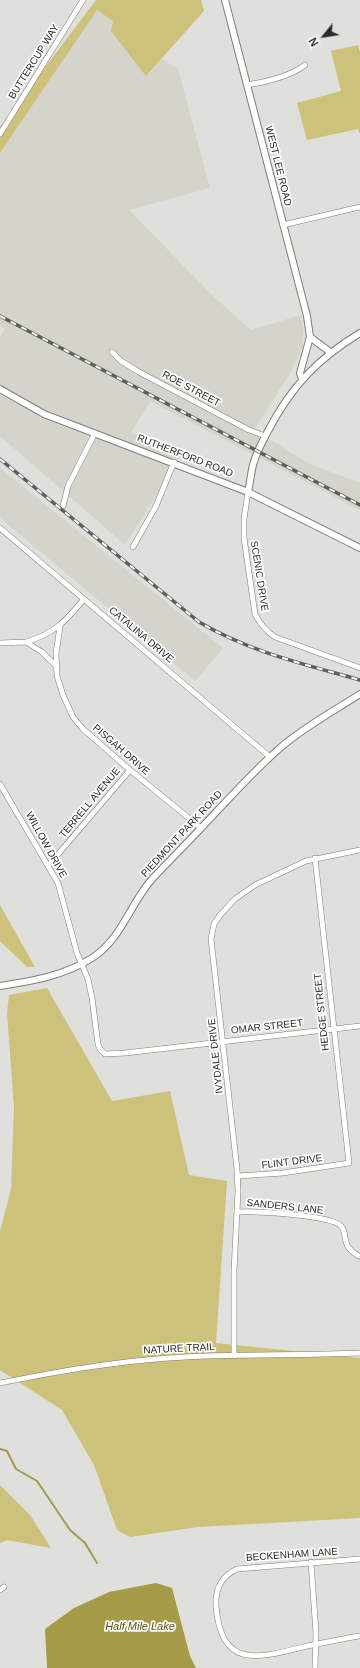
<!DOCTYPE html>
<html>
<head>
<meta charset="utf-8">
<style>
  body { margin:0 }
  #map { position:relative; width:360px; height:1668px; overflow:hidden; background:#dfdfdb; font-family:Arial,sans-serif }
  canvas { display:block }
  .north { position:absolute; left:304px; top:16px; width:40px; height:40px; -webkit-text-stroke:3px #fff; paint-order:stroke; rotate:240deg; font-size:11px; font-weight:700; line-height:16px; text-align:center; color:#292927 }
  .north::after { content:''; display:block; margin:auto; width:14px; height:18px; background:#292927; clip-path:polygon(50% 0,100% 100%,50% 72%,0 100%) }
</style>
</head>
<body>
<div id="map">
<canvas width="360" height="1668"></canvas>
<div class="north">N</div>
</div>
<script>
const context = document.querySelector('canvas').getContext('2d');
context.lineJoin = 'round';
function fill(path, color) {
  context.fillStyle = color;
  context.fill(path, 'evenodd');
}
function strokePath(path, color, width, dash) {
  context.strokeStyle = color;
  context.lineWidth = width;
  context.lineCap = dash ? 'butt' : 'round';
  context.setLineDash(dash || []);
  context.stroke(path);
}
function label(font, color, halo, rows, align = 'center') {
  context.font = font + ' Arial,sans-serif';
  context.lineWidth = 3.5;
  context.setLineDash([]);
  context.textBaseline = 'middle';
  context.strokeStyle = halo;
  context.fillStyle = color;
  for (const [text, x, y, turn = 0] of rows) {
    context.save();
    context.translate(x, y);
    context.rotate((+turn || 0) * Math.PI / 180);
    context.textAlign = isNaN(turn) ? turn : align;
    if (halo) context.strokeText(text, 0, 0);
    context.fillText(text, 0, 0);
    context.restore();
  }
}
fill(new Path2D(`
  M97,9L113,21L147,76L162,59L178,69L210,188L129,210L212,295L251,330L301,315L303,333L302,348L289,375L254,430L310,464L360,483V510L150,401L131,433L184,451L125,545L0,436V336L5,329L0,326V153Z
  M0,468L223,648L195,681L0,518Z`), '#d5d4ca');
fill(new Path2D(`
  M96,0H201L204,11L146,76L111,31L113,21L97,10L0,153V127Z
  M358,45L360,52V134L358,129L307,140L297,103L341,91L331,51Z
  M0,905L35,967H27L0,941Z
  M47,988L112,1101L170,1091L189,1175L227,1181L216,1343L360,1358V1518L198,1527L130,1537L117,1530L94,1465L62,1410L0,1370V1231L11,1189L14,1107L7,1013L9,995Z
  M0,1485L30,1515L51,1548L7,1540L0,1543Z`), '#ccc279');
fill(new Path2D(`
  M156,1583L172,1588L190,1656L196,1668H47L45,1629L74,1608L109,1592Z`), '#a69b47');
strokePath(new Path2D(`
  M0,1449L7,1451L16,1469L37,1481L70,1530L85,1543L97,1563`), '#a69b47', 2);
const minor = new Path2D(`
  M247,85C266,82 289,77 305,65
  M0,134L83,0
  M283,225L360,207
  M112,352L121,361L139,372L249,430L265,436
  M248,492L244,519V538L255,614C260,624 266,631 275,637L360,668
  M63,506L68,486L95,433
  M0,528L270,757
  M133,547L156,506L174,462
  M60,627L56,653L57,676L63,695L73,717L83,729L130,770L201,828
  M26,642C55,633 65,622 84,599
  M0,643L26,642L42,652L56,666
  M0,784L58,883L77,953L88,979L92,998L98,1044L100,1049L105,1054L125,1053L360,1026
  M48,866L130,770
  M238,1176L283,1173L349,1163L315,858
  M238,1212C255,1211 331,1215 341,1226C349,1235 339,1245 359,1256
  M234,1355V1271L238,1191L237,1169L211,939L214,924L220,915L235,899L255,885L306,861L360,850
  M0,1383C56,1372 111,1362 168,1358C232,1353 296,1356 360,1353
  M360,1559L237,1569C222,1576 215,1589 216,1606C221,1668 256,1659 303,1647C322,1643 341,1639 360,1636
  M311,1562L316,1633L315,1668
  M0,1590L4,1587`);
const tertiary = new Path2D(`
  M225,0L307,316L310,337L300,373L302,379
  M310,337L330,352
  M0,389L44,414L248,492L360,548
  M248,492C250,483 251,473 253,465C256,453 262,442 268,431C291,387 317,359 360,333
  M0,986C32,981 64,976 92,958C122,939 130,903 153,878C175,855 197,833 218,810C238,789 258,767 280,748C304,727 334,711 360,694`);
strokePath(minor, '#7e7d7a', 6);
strokePath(tertiary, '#7e7d7a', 8);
strokePath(minor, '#fff', 5);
strokePath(tertiary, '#fff', 6);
const rail = new Path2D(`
  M0,316L360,505
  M0,459L199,622C250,652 304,664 360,680`);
strokePath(rail, '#5e5e5b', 3.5);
strokePath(rail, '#fff', 2, [6]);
label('10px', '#292927', '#fff', [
  ["BUTTERCUP WAY",34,62,-58],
  ["WEST LEE ROAD",278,166,76],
  ["ROE STREET",191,389,28],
  ["RUTHERFORD ROAD",185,456,21],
  ["SCENIC DRIVE",259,576,81],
  ["CATALINA DRIVE",141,635,40],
  ["PISGAH DRIVE",121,750,41],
  ["TERRELL AVENUE",90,803,-50],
  ["PIEDMONT PARK ROAD",182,834,-47],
  ["WILLOW DRIVE",46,845,61],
  ["HEDGE STREET",322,1012,-96],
  ["OMAR STREET",267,1027,-6],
  ["IVYDALE DRIVE",216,1056,-96],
  ["FLINT DRIVE",292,1162,-7],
  ["SANDERS LANE",285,1207,6],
  ["NATURE TRAIL",179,1349,-3],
  ["BECKENHAM LANE",292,1555,-4]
]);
label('italic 11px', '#595110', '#fff', [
  ["Half Mile Lake",140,1627]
]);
</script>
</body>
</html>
